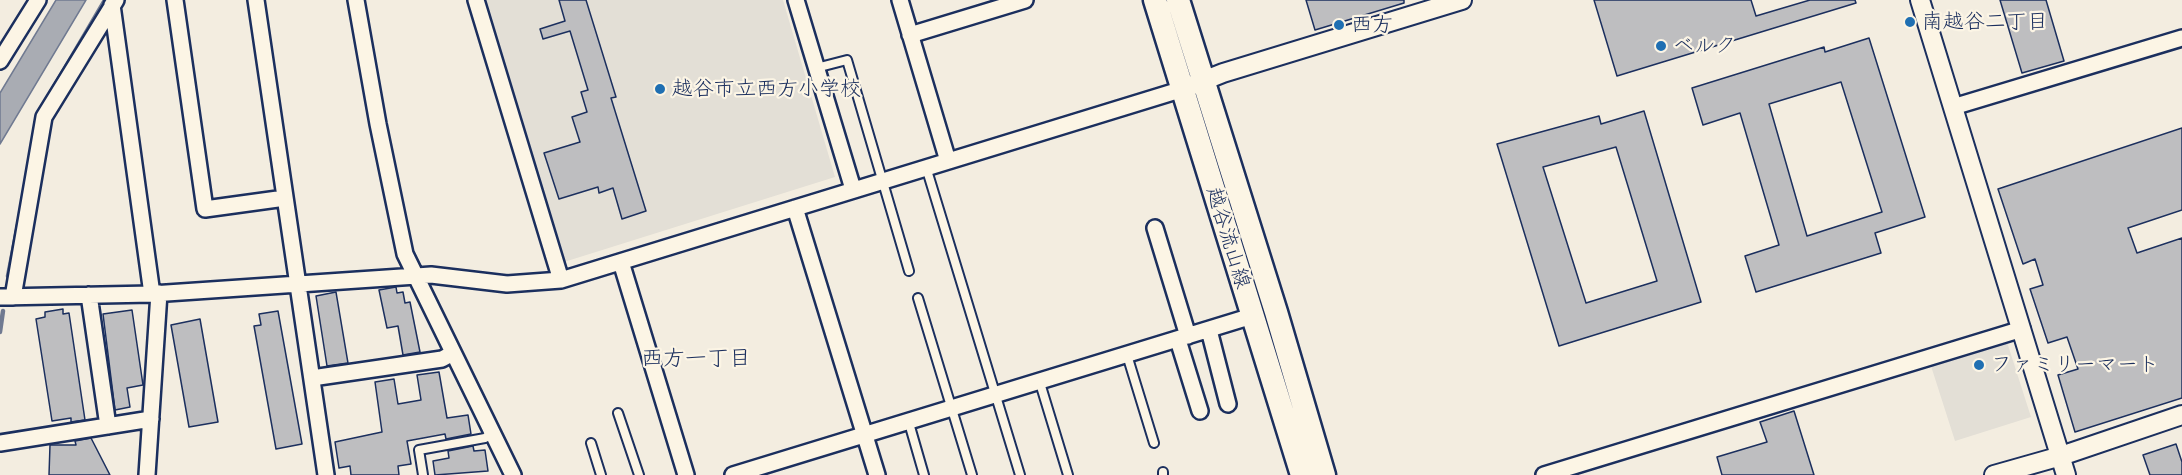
<!DOCTYPE html>
<html>
<head>
<meta charset="utf-8">
<style>
  body { margin:0 }
  canvas { display:block; background:#f3ede0 }
</style>
</head>
<body>
<canvas width="2182" height="475"></canvas>
<script>
const context = document.querySelector('canvas').getContext('2d');
context.lineJoin = 'round';
function fill(path, color) {
  context.fillStyle = color;
  context.fill(path, 'evenodd');
}
function strokePath(path, color, width, dash) {
  context.strokeStyle = color;
  context.lineWidth = width;
  context.lineCap = dash ? 'butt' : 'round';
  context.setLineDash(dash || []);
  context.stroke(path);
}
function label(font, color, halo, rows, align = 'center') {
  context.font = font + ' Delius,"Klee One",sans-serif';
  context.lineWidth = 4.5;
  context.setLineDash([]);
  context.textBaseline = 'middle';
  context.strokeStyle = halo;
  context.fillStyle = color;
  for (const [text, x, y, turn = 0] of rows) {
    context.save();
    context.translate(x, y);
    context.rotate((+turn || 0) * Math.PI / 180);
    context.textAlign = isNaN(turn) ? turn : align;
    if (halo) context.strokeText(text, 0, 0);
    context.fillText(text, 0, 0);
    context.restore();
  }
}
fill(new Path2D(`
  M484,0H783L835,177L564,262Z
  M2007,342L2031,417L1955,441L1931,366Z`), '#e3dfd6');
const water = new Path2D(`
  M56,0H86L0,144V93Z`);
fill(water, '#a9acb3');
strokePath(water, '#707a91', 1.5);
strokePath(new Path2D(`
  M47,99L105,0
  M8,276L19,220
  M0,332L3,311`), '#707a91', 4.5);
const building = new Path2D(`
  M559,0H586L616,97L611,98L646,211L622,219L613,188L599,193L598,187L559,199L544,153L580,142L572,117L587,112L581,92L588,90L570,31L543,39L540,29L565,21Z
  M1306,0H1404V3L1315,30Z
  M1594,0H1751L1756,16L1810,0H1855L1856,3L1617,76Z
  M2000,0H2046L2064,61L2022,73Z
  M1869,38L1925,217L1875,233L1881,253L1756,292L1745,256L1779,245L1740,113L1703,125L1692,88L1824,47L1825,52ZM1841,82L1882,212L1807,236L1769,104Z
  M1644,111L1701,302L1559,346L1497,144L1599,116L1601,124ZM1616,147L1657,281L1586,303L1543,167Z
  M2182,128V210L2128,228L2137,253L2182,238V398L2075,432L2058,375L2078,369L2067,337L2048,343L2030,289L2043,285L2035,259L2023,264L1998,189Z
  M396,287L397,293L403,292L405,303L410,302L420,352L403,355L398,326L387,328L379,290Z
  M336,292L348,363L327,366L316,296Z
  M63,309V314L69,313L85,420L71,422V418L52,421L36,319L45,317V312Z
  M132,310L143,385L127,388L130,407L115,410L103,314Z
  M278,311L302,444L276,449L254,326L261,325L259,314Z
  M200,319L218,422L189,427L171,325Z
  M439,372L447,418L468,415L471,434L446,439L445,434L407,441L411,464L398,466L399,475H351L350,466L339,468L335,442L382,432L375,382L394,379L398,404L421,400L417,375Z
  M1794,411L1814,475H1722L1717,457L1767,442L1760,422Z
  M91,438L110,475H49L50,445H76L75,441Z
  M2176,444L2182,462V475H2150L2143,455Z
  M473,446L474,451L485,450L488,471L435,475L433,461L449,458L448,451Z`);
fill(building, '#bebec0');
strokePath(building, '#1b2f5e', 1.5);
const service = new Path2D(`
  M816,68L847,60L909,271
  M926,167L1020,475
  M918,298L972,475
  M1127,355L1154,443
  M1040,383L1068,475
  M618,413L639,475
  M909,423L924,475
  M591,443L601,475
  M1163,472V475
  M423,475L419,450L485,438L493,432`);
const minor = new Path2D(`
  M175,0L205,209L285,198
  M256,0L326,475
  M356,0L378,124L405,254L513,475
  M476,0L561,280
  M796,0L853,189
  M900,0L948,161
  M112,5L152,294
  M910,35L1025,0
  M0,61L38,0
  M1953,107L2182,38
  M795,208L877,475
  M1155,228L1188,336
  M621,262L686,475
  M89,295L108,426
  M0,297L152,294L431,275L507,284L561,280L1183,89
  M13,297L44,117L116,0
  M1209,330L1228,404
  M1178,340L1200,411
  M312,378L442,359L453,353
  M0,443L151,419
  M147,475L159,293
  M733,475L1252,316
  M1544,475L2022,329`);
const tertiary = new Path2D(`
  M1920,0L2066,475
  M1193,85L1223,73L1462,0
  M1994,475L2061,456L2182,415`);
const primary = new Path2D(`
  M1155,0L1302,475
  M1178,0L1276,312L1324,475`);
strokePath(service, '#1b2f5e', 12);
strokePath(minor, '#1b2f5e', 20);
strokePath(tertiary, '#1b2f5e', 22);
strokePath(primary, '#1b2f5e', 27);
strokePath(service, '#fcf5e5', 8);
strokePath(minor, '#fcf5e5', 15);
strokePath(tertiary, '#fcf5e5', 18);
strokePath(primary, '#fcf5e5', 22);
for (const [x, y, r, color] of [
  [1910,22,6,"#1f6fb2"],
  [1339,25,6,"#1f6fb2"],
  [1661,46,6,"#1f6fb2"],
  [660,89,6,"#1f6fb2"],
  [1979,365,6,"#1f6fb2"]
]) {
  const dot = new Path2D();
  dot.arc(x, y, r, 0, 2 * Math.PI);
  context.fillStyle = color;
  context.fill(dot);
  strokePath(dot, '#fcf5e5', 2);
}
label('21px', '#1b2f5e', '#fcf5e5', [
  ["南越谷二丁目",1922,22],
  ["西方",1351,25],
  ["ベルク",1673,46],
  ["越谷市立西方小学校",672,89],
  ["ファミリーマート",1991,365]
], 'left');
label('21px', '#1b2f5e', '#fcf5e5', [
  ["越谷流山線",1228,238,73]
]);
label('22px', '#1b2f5e', '#fcf5e5', [
  ["西方一丁目",696,359]
]);
</script>
</body>
</html>
